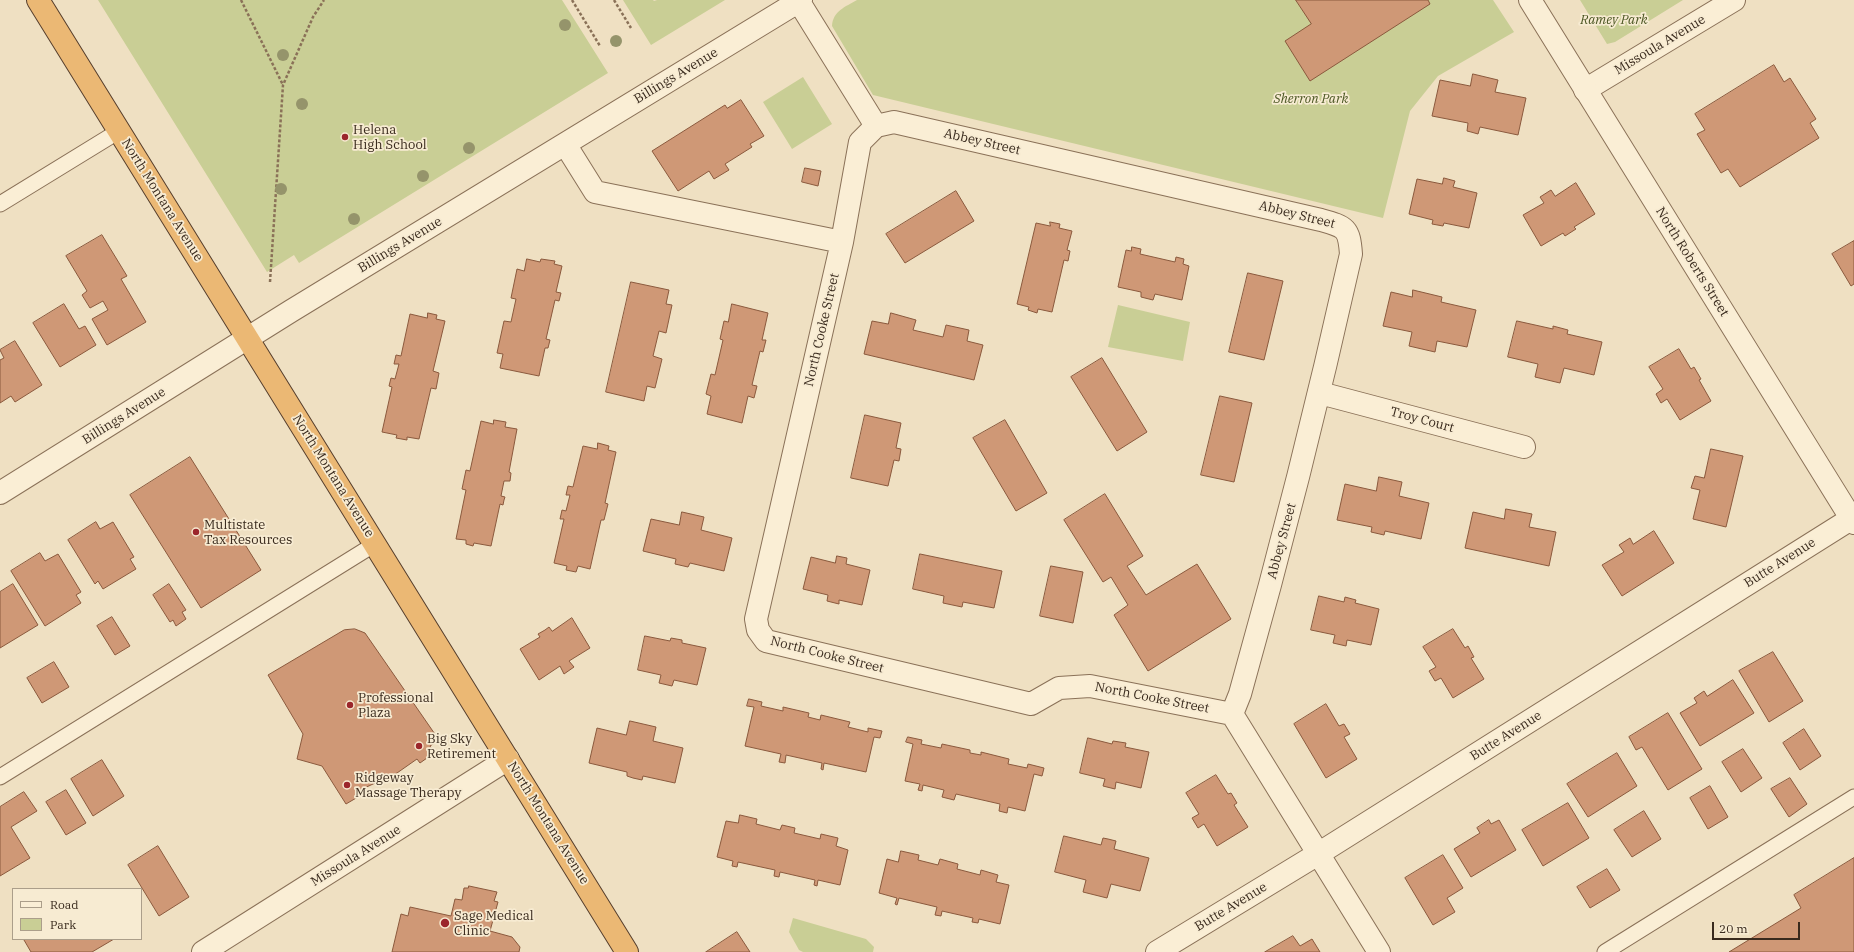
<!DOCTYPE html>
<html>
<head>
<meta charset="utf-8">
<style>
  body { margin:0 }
  #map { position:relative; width:1854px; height:952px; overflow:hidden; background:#efe0c2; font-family:"IBM Plex Serif",serif }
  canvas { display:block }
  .legend { position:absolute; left:12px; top:888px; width:130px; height:52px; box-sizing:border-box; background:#f7ebd2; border:1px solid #ab9e8a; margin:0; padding:5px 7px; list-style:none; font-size:12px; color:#392a1d }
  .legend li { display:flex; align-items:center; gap:8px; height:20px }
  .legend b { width:20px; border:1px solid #ab9e8a }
  .scale { position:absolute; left:1712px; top:922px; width:88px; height:18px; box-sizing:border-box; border:2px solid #392a1d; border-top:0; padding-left:5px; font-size:12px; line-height:14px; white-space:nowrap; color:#392a1d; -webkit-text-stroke:3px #f7ebd2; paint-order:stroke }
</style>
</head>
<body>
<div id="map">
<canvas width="1854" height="952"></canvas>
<ul class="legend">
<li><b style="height:5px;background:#faeed5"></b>Road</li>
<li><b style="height:11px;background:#c9ce95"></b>Park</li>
</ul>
<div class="scale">20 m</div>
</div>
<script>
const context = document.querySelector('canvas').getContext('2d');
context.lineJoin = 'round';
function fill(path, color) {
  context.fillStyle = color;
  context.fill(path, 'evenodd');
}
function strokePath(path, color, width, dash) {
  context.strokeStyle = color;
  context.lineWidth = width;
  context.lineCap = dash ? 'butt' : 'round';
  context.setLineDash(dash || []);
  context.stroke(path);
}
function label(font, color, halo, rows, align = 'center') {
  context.font = font + ' "IBM Plex Serif",serif';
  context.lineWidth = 3.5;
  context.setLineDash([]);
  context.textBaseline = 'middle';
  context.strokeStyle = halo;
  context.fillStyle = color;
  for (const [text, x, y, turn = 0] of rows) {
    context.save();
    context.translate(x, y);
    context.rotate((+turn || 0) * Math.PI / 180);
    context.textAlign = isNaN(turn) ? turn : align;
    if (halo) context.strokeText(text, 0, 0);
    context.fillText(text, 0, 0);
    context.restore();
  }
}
fill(new Path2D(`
  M98,0H562L608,73L299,263L294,255L267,272Z
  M623,0H653L654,1L657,0H725L651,45Z
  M857,0H1493L1514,32L1438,76L1410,111L1383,218L873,95L832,26C833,11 845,7 857,0Z
  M1580,0H1683L1615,42L1607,44Z
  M803,77L832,124L792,149L763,102Z
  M1118,305L1190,322L1183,361L1108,347Z
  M793,918L866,939L874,947L873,952H803L799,950L789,932Z`), '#c9ce95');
const building = new Path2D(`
  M1296,0H1428L1430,4L1310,81L1285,41L1311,24Z
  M1774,65L1784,82L1790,78L1816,119L1810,123L1819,138L1740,187L1728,169L1721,173L1697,134L1705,130L1695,114Z
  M1473,74L1498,80L1495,92L1526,98L1518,135L1480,127L1478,134L1471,132L1467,131L1468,123L1432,116L1440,80L1470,86Z
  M741,100L764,136L750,144L752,147L725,164L729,170L714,179L709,171L678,191L652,151L725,105L727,108Z
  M805,168L821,171L818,186L802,182Z
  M1444,178L1455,181L1453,187L1477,193L1469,228L1444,223L1443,226L1432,224L1433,220L1409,214L1417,179L1442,184Z
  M1576,183L1595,214L1574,227L1576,229L1565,236L1563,233L1541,246L1523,215L1544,203L1540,197L1551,190L1555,196Z
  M956,191L974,221L905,263L886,234Z
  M1050,222L1060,224L1059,228L1072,231L1067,250L1070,251L1068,261L1064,260L1052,312L1038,309L1037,313L1028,310L1029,307L1017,304L1036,223L1050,226Z
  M102,235L127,276L121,279L146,322L107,345L92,319L108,310L103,301L90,308L82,295L87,291L66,256Z
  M1854,241V284L1851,286L1832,254Z
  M1132,247L1141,249L1140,254L1175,262L1176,257L1184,259L1183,264L1189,266L1182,300L1155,294L1153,300L1141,297V292L1118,287L1126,250L1131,251Z
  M527,259L540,262L541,259L555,261L554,264L562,266L556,292L561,293L559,301L555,300L546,339L550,340L548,348H545L539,376L500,368L503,354L497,353L504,321L511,322L516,299L511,298L517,269L524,271Z
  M1248,273L1283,281L1264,360L1229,352Z
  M631,282L669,290L666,304L672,305L666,333L659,331L653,356L662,359L655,388L647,386L644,401L606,392Z
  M1413,290L1442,297L1441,302L1476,310L1467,347L1437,341L1435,352L1409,346L1412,332L1383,326L1391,292L1412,297Z
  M64,304L79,329L85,326L96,345L60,367L33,323Z
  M732,304L768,313L762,340H766L763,352L760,351L752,385L757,386L754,398L748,396L742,423L707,414L711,396L706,394L711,374L715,375L723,340L720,339L724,321L728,322Z
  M428,313L437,315L436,319L445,321L433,371L439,373L436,389L431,388L419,439L407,437V440L396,438L397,435L382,432L392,387L389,386L391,378L395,379L399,364H394L396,355L401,356L410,314L427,318Z
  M891,313L916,320L913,330L943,337L946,325L969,330L967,341L983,345L974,380L864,354L872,321L888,324Z
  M1517,321L1553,329V326L1568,330L1567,334L1602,342L1594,375L1564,368L1560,383L1535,377L1538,364L1508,357Z
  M15,341L42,385L15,402L11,396L0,403V360L4,358L0,350Z
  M1679,349L1691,369L1694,367L1701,379L1699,380L1711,401L1680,420L1667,399L1661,403L1656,394L1663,389L1649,367Z
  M1102,358L1147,432L1117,451L1071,377Z
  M1220,396L1252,403L1234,482L1201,475Z
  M865,415L901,423L896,448L901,449L899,461L894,460L888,486L851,478Z
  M494,420L506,422L505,427L517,429L509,472L511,473L510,481H504L501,496L505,497L504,500L503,505L500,504L491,546L474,543L473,546L466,544V540L456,539L466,490L462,489L466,470L470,471L481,421L493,424Z
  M1005,420L1047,493L1016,511L973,438Z
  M598,443L609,446L608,450L616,452L605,503L608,504L604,520H601L590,569L578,566L576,572L566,570L567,566L554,563L564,519H560L562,510L566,511L570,495H566L568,486L573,487L583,446L597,449Z
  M1711,449L1743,456L1726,527L1693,519L1700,490L1691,488L1695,476L1704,478Z
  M190,457L261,570L201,608L130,495Z
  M1379,477L1402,482L1399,496L1429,503L1421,539L1385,531L1384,535L1371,532L1372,527L1337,520L1345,484L1376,491Z
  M1105,494L1143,556L1127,566L1146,595L1197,564L1231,619L1148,671L1114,615L1128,605L1111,577L1103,582L1064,520Z
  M1506,509L1532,514L1529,527L1556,532L1549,566L1465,548L1473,512L1504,519Z
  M682,512L704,517L701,530L732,538L724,571L690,563L688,567L675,564L676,559L643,551L651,519L679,525Z
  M96,522L100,529L113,522L134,557L130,559L136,569L103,589L98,581L95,584L68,540Z
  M1654,531L1674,563L1622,596L1602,565L1624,552L1619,545L1630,538L1633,544Z
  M40,553L45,561L58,554L81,592L76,595L81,603L45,626L11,571Z
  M920,554L1002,571L994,608L963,602L962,607L943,603L944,596L913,589Z
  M837,556L847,558L846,564L870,570L862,605L839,600V604L827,601L828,595L803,589L811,557L835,563Z
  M1051,566L1083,572L1073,623L1040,616Z
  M13,584L38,625L0,648V592Z
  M169,584L186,610L182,612L186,619L176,626L173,620L170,622L153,595Z
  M1319,596L1344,602L1345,597L1356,600L1355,603L1379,609L1371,645L1347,640L1346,646L1333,643L1335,635L1311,630Z
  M112,617L130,646L115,655L97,626Z
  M572,618L590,648L569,661L574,667L564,674L560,666L539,680L520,649L540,637L538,634L545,630L549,627L552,631Z
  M355,629L365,633L439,740L430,746L434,753L420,763L417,759L397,773L360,790L363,794L346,804L322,766L297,759L303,734L268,675L344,630Z
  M1453,629L1465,648L1468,646L1474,657L1471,658L1484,679L1453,698L1441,678L1435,681L1429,671L1436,667L1423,647Z
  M645,636L670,641L671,638L682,640V643L706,648L697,685L674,680L672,686L659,683L661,675L638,670Z
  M1773,652L1803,701L1769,722L1739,671Z
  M54,662L69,687L42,703L27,678Z
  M1733,680L1754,713L1700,746L1680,713L1697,703L1694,698L1704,691L1707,696Z
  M749,699L762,702L761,706L783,711V707L809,713L808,717L820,720L821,715L850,722L848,727L868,732V728L882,731L880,738L874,737L866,772L824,763L823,770L821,769L822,763L786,755L785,763L779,762L781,754L745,746L754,707L747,706Z
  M1326,704L1339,726L1344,724L1350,734L1344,737L1357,759L1326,778L1294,724Z
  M1668,713L1702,769L1668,790L1642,747L1636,750L1629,737Z
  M630,721L656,727L653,741L683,748L675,783L643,776L642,780L633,778L627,776V772L589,763L597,728L626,735Z
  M1804,729L1821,756L1800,770L1783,743Z
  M908,737L922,740L921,744L941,748L942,744L970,750V753L981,755V752L1009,759L1008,764L1027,768L1028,764L1044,768L1042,776L1034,774L1025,811L1008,807L1007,813L999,811L1000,804L956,794L954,800L942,797L944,790L923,785L922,791L918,790L920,784L905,781L913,744L906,742Z
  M1088,738L1112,744L1113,741L1126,743L1125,747L1149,752L1141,788L1116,782L1115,789L1103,786L1105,779L1080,773Z
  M1743,749L1762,778L1741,792L1722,762Z
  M1617,753L1637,786L1588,817L1567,784Z
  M102,760L124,796L93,816L71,779Z
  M1216,775L1228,794L1231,793L1237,803L1234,805L1248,827L1217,846L1204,824L1198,828L1192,818L1199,814L1186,793Z
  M1790,778L1807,804L1789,817L1771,789Z
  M1710,786L1728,817L1708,829L1690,798Z
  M66,790L86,823L66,835L46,802Z
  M24,792L37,811L11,827L30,858L0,876V807Z
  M1568,803L1589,838L1543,866L1522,830Z
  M1644,811L1661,839L1632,857L1614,830Z
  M740,815L757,819L756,824L780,830L782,825L795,828L794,833L820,839L821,834L838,838L836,846L848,850L840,885L818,880L817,886L814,885L815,880L780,872L779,877L774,876L775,870L738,862L737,867L732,866L733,861L717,857L726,821L738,823Z
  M1489,820L1491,824L1499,820L1516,850L1471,877L1454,849L1480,833L1477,828Z
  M1064,836L1101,845L1103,838L1108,839L1116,841L1114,849L1149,858L1140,891L1111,884L1107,898L1083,892L1086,880L1055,872Z
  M158,846L189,897L159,916L128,865Z
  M901,851L919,855L918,860L938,865L940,859L958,864L957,869L980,875L981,870L998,875L996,882L1009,885L1000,924L979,919L978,923L972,922L973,918L942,911L941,916L935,915L937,907L899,898L897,905L895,904L897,898L879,893L887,859L898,862Z
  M1443,855L1463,888L1447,898L1455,912L1433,925L1405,878Z
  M1854,858V952H1729L1801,908L1794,895Z
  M1607,869L1620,890L1590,908L1577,887Z
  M469,886L497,892L494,901L498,902L490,931L512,937L520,947L519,952H392L401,914L408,916L410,907L451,916L455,899L462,900L464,888H468Z
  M737,932L750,952H706Z
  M1293,936L1300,946L1312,939L1320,952H1265Z
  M26,939H114L92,952H31L24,940Z`);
fill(building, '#cf9876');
strokePath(building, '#8a593d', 1);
const service = new Path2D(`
  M0,204L119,131
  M0,777L375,544
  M1605,952L1854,797`);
const minor = new Path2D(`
  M799,2L876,126
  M1585,90L1734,0
  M565,144L595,192L842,242
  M1320,393L1524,447
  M0,493L291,311L801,0
  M1232,714L1240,694C1281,549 1318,402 1351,254C1349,228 1346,227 1321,220L894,122L876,126L860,142L842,242L756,619L758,630L766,641L1031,704L1059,688L1090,686L1232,714L1379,952
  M203,952L508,759
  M1157,952L1318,854L1854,517`);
const tertiary = new Path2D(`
  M1530,0L1854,523`);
const trunk = new Path2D(`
  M38,0L627,952`);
strokePath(service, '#8a7158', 17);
strokePath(minor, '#8a7158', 24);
strokePath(tertiary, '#8a7158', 24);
strokePath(trunk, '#573f2d', 24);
strokePath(new Path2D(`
  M241,0L283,85
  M572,0L600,46
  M614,0L631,28
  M270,282L283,85L313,17L324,0`), '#8a7158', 2.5, [3, 2]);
strokePath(service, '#faeed5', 15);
strokePath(minor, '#faeed5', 22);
strokePath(tertiary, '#faeed5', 22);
strokePath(trunk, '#ebb874', 22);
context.fillStyle = '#95946b';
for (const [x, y] of [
  [565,25],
  [616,41],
  [283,55],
  [302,104],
  [469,148],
  [423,176],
  [281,189],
  [354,219]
]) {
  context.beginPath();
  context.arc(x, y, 6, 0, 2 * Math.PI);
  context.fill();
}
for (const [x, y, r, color] of [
  [345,137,4,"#9b262b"],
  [196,532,4,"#9b262b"],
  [350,705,4,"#9b262b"],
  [419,746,4,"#9b262b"],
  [347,785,4,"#9b262b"],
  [445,923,5,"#9b262b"]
]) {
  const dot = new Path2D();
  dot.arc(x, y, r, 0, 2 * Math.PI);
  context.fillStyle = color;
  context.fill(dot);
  strokePath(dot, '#f7ebd2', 1.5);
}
label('italic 13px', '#4b5623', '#f7ebd2', [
  ["Ramey Park",1614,20],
  ["Sherron Park",1311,99]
]);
label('13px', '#392a1d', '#f7ebd2', [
  ["Missoula Avenue",1660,45,-31],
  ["Billings Avenue",676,76,-31],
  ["Abbey Street",982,142,13],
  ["North Montana Avenue",162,200,58],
  ["Abbey Street",1297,215,14],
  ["Billings Avenue",400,245,-31],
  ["North Roberts Street",1692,262,58],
  ["North Cooke Street",822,330,-77],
  ["Billings Avenue",124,416,-32],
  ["Troy Court",1422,420,15],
  ["North Montana Avenue",333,476,58],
  ["Abbey Street",1282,541,-75],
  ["Butte Avenue",1780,563,-32],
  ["North Cooke Street",827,655,14],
  ["North Cooke Street",1152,698,11],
  ["Butte Avenue",1506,736,-32],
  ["North Montana Avenue",548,823,58],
  ["Missoula Avenue",356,856,-32],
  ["Butte Avenue",1231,907,-31]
]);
label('13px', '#392a1d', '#f7ebd2', [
  ["Helena",353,130],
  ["High School",353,145],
  ["Multistate",204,525],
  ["Tax Resources",204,540],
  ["Professional",358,698],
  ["Plaza",358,713],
  ["Big Sky",427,739],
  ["Retirement",427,754],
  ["Ridgeway",355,778],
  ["Massage Therapy",355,793],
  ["Sage Medical",454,916],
  ["Clinic",454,931]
], 'left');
</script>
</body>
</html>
